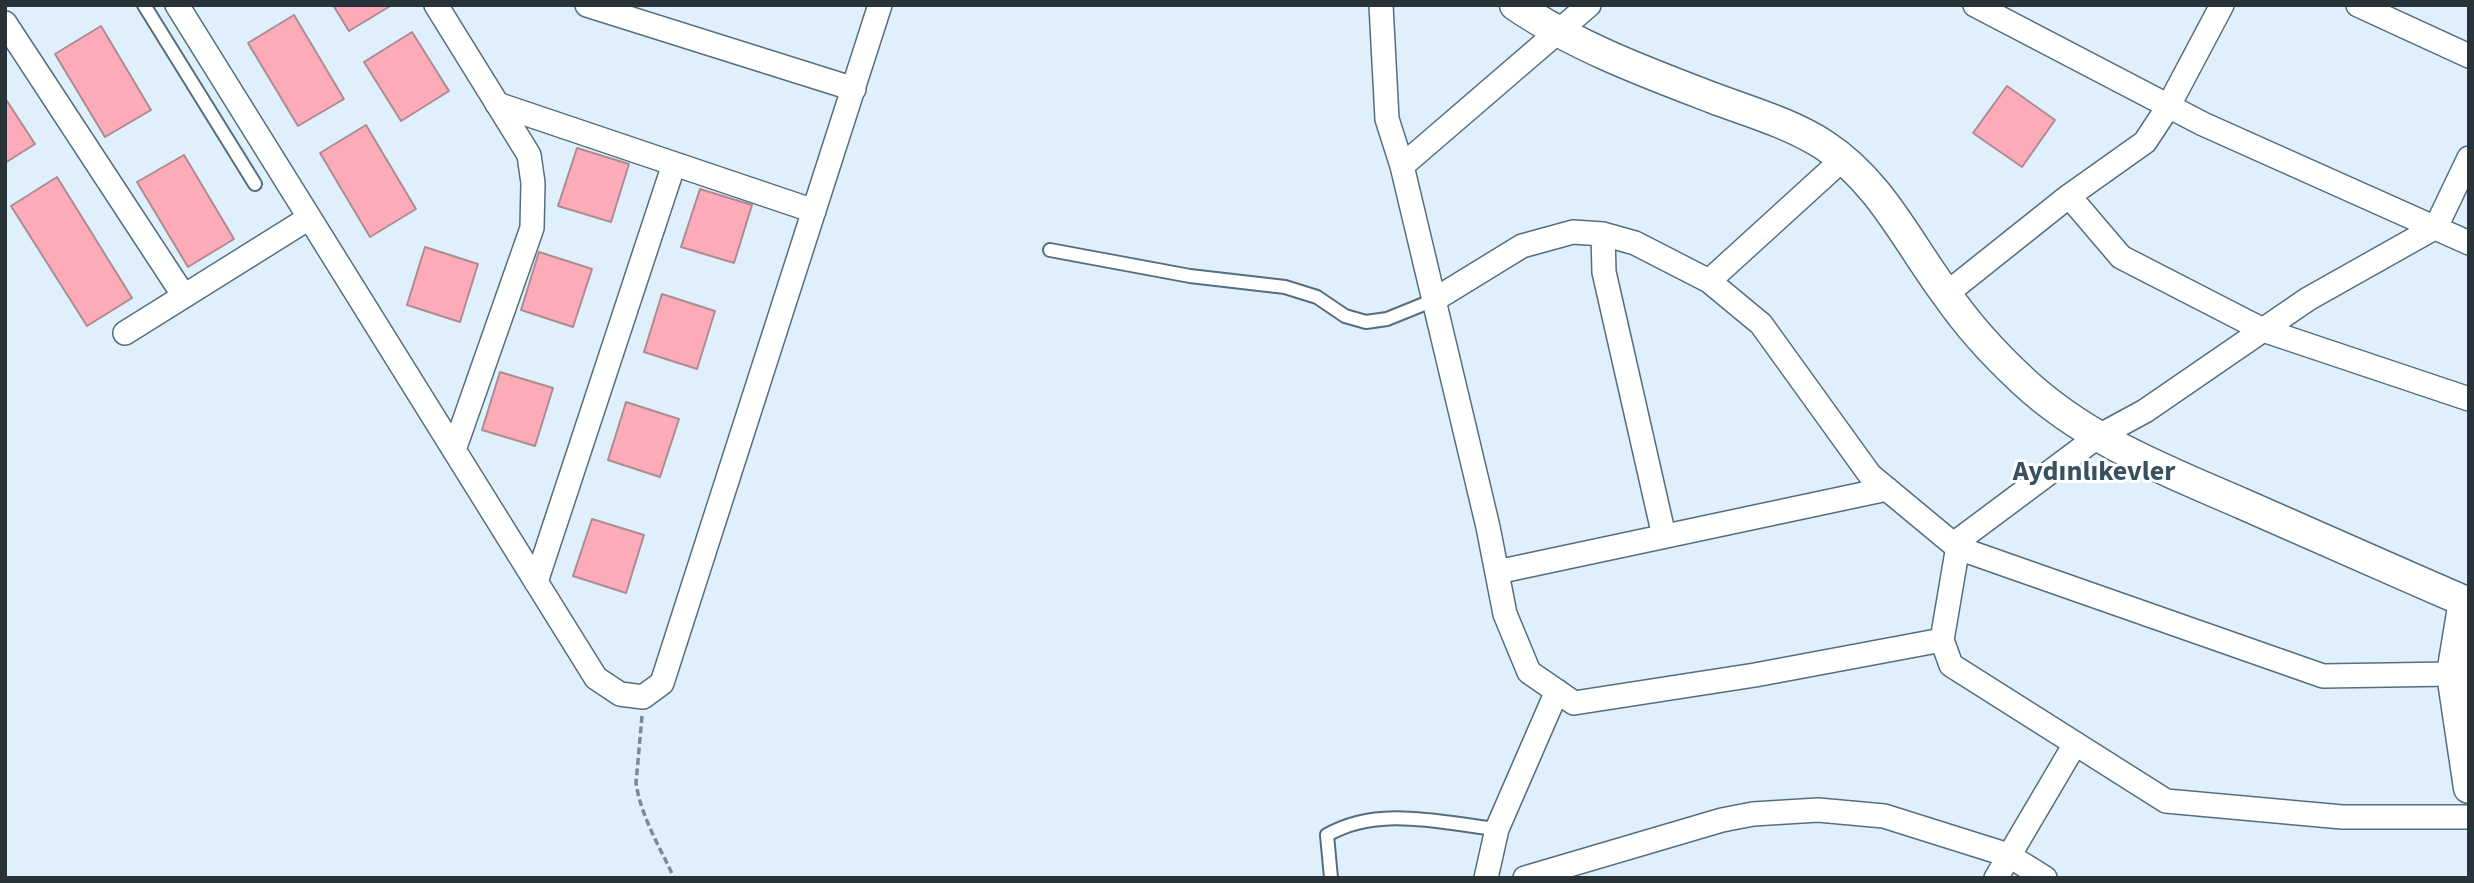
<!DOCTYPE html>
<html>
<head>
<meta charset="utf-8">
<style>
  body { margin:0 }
  #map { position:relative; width:2474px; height:883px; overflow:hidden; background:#dff0fc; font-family:"Source Sans 3",sans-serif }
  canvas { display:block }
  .frame { position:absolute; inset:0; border:7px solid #273239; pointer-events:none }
</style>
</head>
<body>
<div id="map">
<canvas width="2474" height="883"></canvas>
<div class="frame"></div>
</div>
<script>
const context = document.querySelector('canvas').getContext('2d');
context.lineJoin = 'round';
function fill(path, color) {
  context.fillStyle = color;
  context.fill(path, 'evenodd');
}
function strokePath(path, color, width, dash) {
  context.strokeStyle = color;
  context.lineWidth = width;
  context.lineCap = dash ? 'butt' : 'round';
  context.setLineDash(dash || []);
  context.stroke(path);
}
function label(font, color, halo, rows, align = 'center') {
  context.font = font + ' "Source Sans 3",sans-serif';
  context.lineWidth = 6;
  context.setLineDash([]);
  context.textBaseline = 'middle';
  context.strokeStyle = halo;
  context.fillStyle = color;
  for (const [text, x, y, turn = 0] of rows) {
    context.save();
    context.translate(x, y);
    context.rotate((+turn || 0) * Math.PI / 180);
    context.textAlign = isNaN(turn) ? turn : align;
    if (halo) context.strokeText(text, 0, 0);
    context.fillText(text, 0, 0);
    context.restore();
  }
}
const building = new Path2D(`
  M333,5H392L349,31Z
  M294,15L344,99L298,126L248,43Z
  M101,26L151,110L105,137L55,54Z
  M412,32L449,91L401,121L364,62Z
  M2007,86L2055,120L2022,167L1973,133Z
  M5,98L35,144L5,163Z
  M366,125L416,209L370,237L320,153Z
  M577,148L629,164L611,222L558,206Z
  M184,155L234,239L188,267L137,182Z
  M57,177L132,298L87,326L11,206Z
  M700,189L752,205L734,263L681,247Z
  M425,247L478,264L460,322L407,305Z
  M539,252L592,269L573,327L521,310Z
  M662,294L715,311L697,369L644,352Z
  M500,372L553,388L535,446L482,430Z
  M626,402L679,419L660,477L608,460Z
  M592,519L644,535L626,593L573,576Z`);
fill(building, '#fdabb9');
strokePath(building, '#ad8c91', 2);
const service = new Path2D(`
  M144,5L255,184
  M1050,250L1190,276L1285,287L1317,297L1345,316L1366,322L1387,319L1434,300
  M1331,878L1327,835C1379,805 1442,823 1497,829`);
const minor = new Path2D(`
  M177,5L596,678L620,694L643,697L662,683L880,5
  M436,5L529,155L533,183L532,228L454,450
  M587,5L854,89
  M1381,5L1387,119L1402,166L1488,527L1505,614L1529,672L1574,703L1755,675L1942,640
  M1975,5L2203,124L2469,243
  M2358,5L2469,56
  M5,23L184,296
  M497,104L814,211
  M2469,158L2436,227L2308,299L2145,411L2097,437L1959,540L1942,640L1951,665L2166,801L2342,817H2469
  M1402,166L1589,5
  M2069,196L2121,257L2263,330L2469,399
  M1603,234L1604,272L1664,536
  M1709,281L1843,159
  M1946,294L2069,196L2145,142L2168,107L2222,5
  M1434,300L1522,246L1573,232L1603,234L1635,243L1709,281L1761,324L1870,475L1958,548L2323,676L2452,674
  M125,333L309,218
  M1497,572L1887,489
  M536,582L674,164
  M1486,878L1497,829L1557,691
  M1525,878L1722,820L1753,814L1818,810L1884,816L2008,855L2045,878
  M1996,878L2075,744`);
const tertiary = new Path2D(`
  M1515,5C1575,46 1645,72 1713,98C1750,112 1790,123 1824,145C1880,181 1908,243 1947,295C1969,327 1995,355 2023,381C2086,440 2165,470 2243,504C2316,536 2390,569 2464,601L2469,614
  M2464,601L2452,674L2469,788`);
strokePath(service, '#556e7f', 16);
strokePath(minor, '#556e7f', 26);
strokePath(tertiary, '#556e7f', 33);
strokePath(new Path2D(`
  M642,716L636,783C641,817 660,847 674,878`), '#7c8a93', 3.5, [7, 3.5]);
strokePath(service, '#fff', 12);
strokePath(minor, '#fff', 23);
strokePath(tertiary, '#fff', 30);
label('bold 28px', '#385060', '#fff', [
  ["Aydınlıkevler",2094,474]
]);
</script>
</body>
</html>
